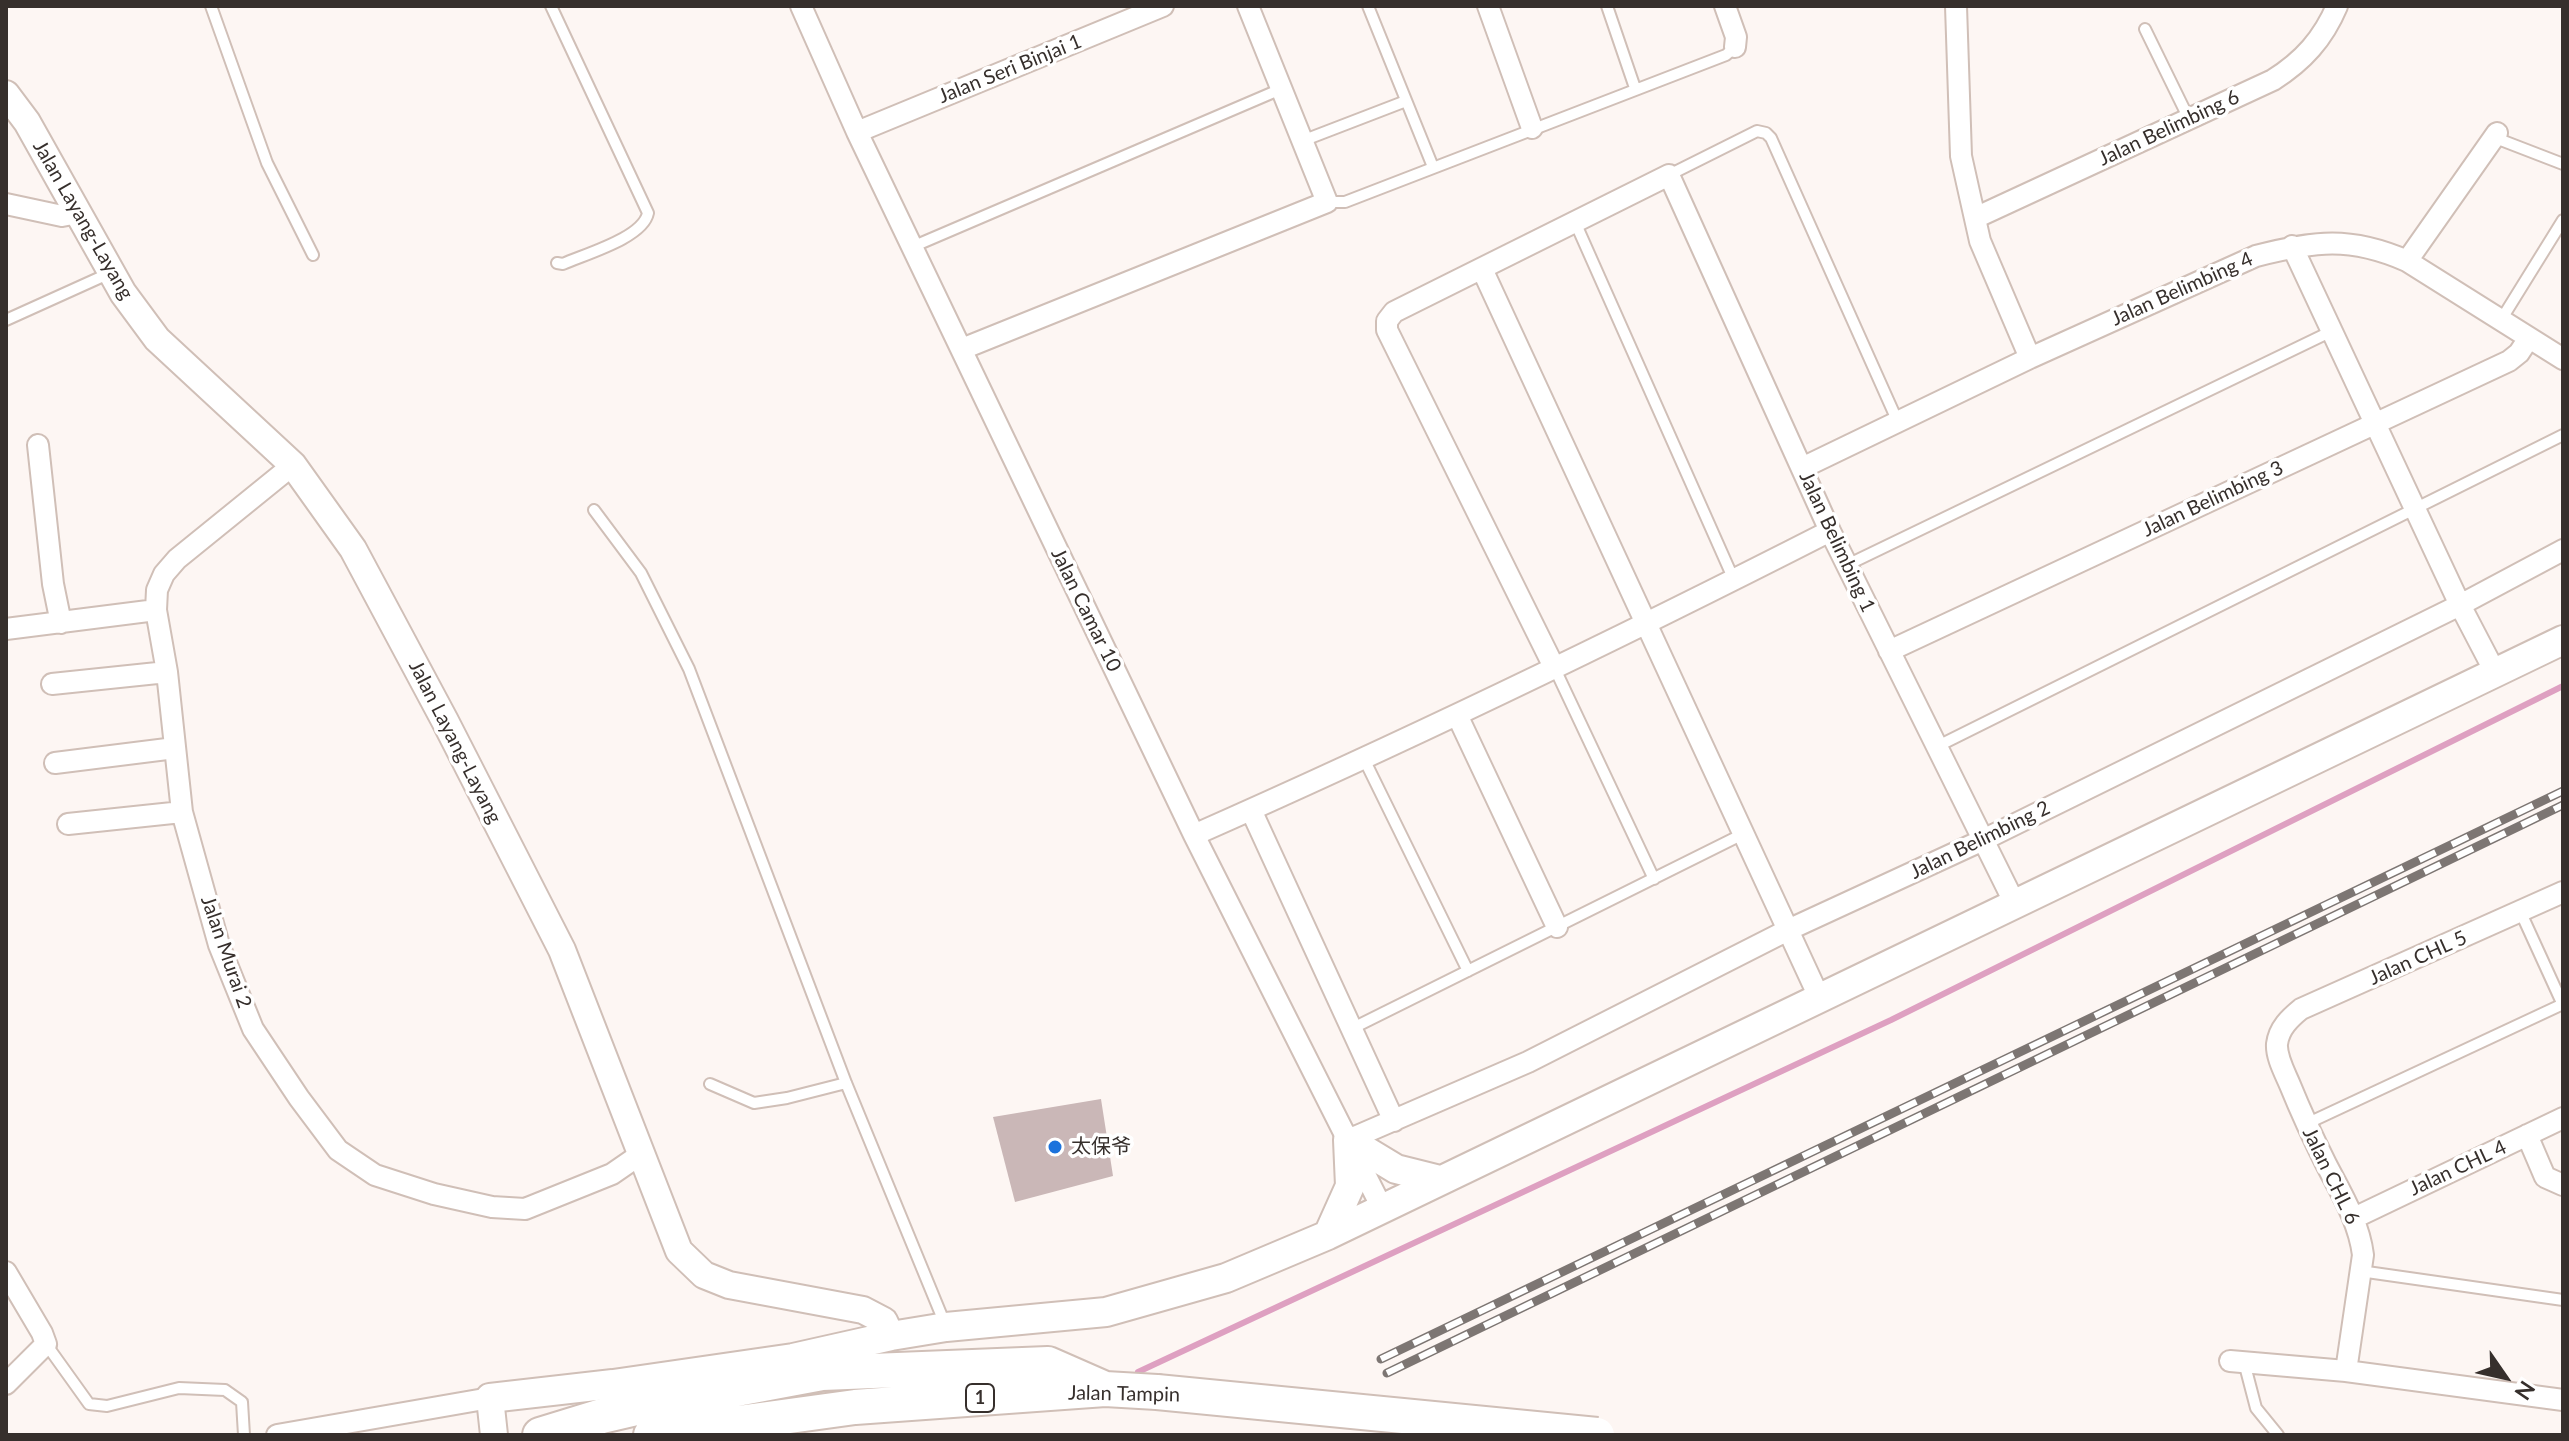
<!DOCTYPE html>
<html>
<head>
<meta charset="utf-8">
<style>
  body { margin:0 }
  #map { position:relative; width:2569px; height:1441px; overflow:hidden; background:#fdf6f3; font-family:Lato,sans-serif }
  canvas { display:block }
  .frame { position:absolute; inset:0; border:8px solid #362f2c; pointer-events:none }
  .north { position:absolute; left:2465px; top:1337px; width:80px; height:80px; -webkit-text-stroke:6px #fff; paint-order:stroke; rotate:124deg; font-size:22px; font-weight:700; line-height:32px; text-align:center; color:#362f2c }
  .north::after { content:''; display:block; margin:auto; width:28px; height:36px; background:#362f2c; clip-path:polygon(50% 0,100% 100%,50% 72%,0 100%) }
</style>
</head>
<body>
<div id="map">
<canvas width="2569" height="1441"></canvas>
<div class="frame"></div>
<div class="north">N</div>
</div>
<script>
const context = document.querySelector('canvas').getContext('2d');
context.lineJoin = 'round';
function strokePath(path, color, width, dash) {
  context.strokeStyle = color;
  context.lineWidth = width;
  context.lineCap = dash ? 'butt' : 'round';
  context.setLineDash(dash || []);
  context.stroke(path);
}
function fill(path, color) {
  context.fillStyle = color;
  context.fill(path, 'evenodd');
}
function label(font, color, halo, rows, align = 'center') {
  context.font = font + ' Lato,"Noto Sans SC",sans-serif';
  context.lineWidth = 7;
  context.setLineDash([]);
  context.textBaseline = 'middle';
  context.strokeStyle = halo;
  context.fillStyle = color;
  for (const [text, x, y, turn = 0] of rows) {
    context.save();
    context.translate(x, y);
    context.rotate((+turn || 0) * Math.PI / 180);
    context.textAlign = isNaN(turn) ? turn : align;
    if (halo) context.strokeText(text, 0, 0);
    context.fillText(text, 0, 0);
    context.restore();
  }
}
strokePath(new Path2D(`
  M1138,1372L1891,1020L2563,686`), '#dea0c1', 6);
fill(new Path2D(`
  M1101,1099L1113,1176L1015,1202L993,1117Z`), '#cab7b7');
const service = new Path2D(`
  M211,6L267,163L313,255
  M551,6L648,213C643,238 585,254 563,264L557,263
  M1368,6L1433,167
  M1607,6L1635,88
  M2145,29L2189,119
  M2493,137L2563,164
  M1302,141L1406,101
  M1669,175L1757,131L1766,133L1771,138L1897,420
  M1327,202H1345L1726,55L1735,47
  M1575,222L1734,580
  M912,247L1281,89
  M6,320L110,273
  M2501,320L2563,220
  M594,510L641,573L689,669L846,1083L945,1324
  M1847,565L2332,331
  M1555,669L1654,879
  M1936,747L2563,435
  M1364,759L1468,971
  M2521,913L2563,1005
  M1351,1029L1743,834
  M710,1084L754,1103L787,1098L846,1083
  M2306,1124L2563,1004
  M2360,1271L2563,1300
  M46,1344L89,1404L107,1406L179,1388L225,1390L242,1402L244,1435
  M2244,1362L2256,1408L2278,1435`);
const minor = new Path2D(`
  M801,6L857,132L1194,835L1382,1208
  M1488,6L1532,128
  M1725,6L1736,37L1735,47
  M1956,6L1961,156L1980,241L2030,358
  M857,132L1163,6
  M6,204L62,216L78,213
  M1975,218L2273,80C2303,61 2323,39 2337,6
  M2292,246L2460,605L2496,674
  M2407,261L2497,133
  M1482,269L1819,997
  M962,349L1327,202L1248,6
  M38,445L53,584L61,623
  M293,465L177,559L164,574L157,590L156,610L167,672L182,812L219,945L253,1029L299,1098L338,1150L375,1175L434,1194L492,1207L525,1209L612,1174L641,1154
  M1802,468L2030,358L2256,256C2315,241 2350,236 2407,261L2563,359
  M6,629L156,610
  M1889,651L2509,361L2519,353L2529,338
  M1555,669L1387,330V321L1394,312L1669,175L1830,531L2015,904
  M52,684L167,672
  M1458,717L1557,927
  M55,763L175,748
  M1251,810L1394,1121
  M68,824L182,812
  M1194,835C1409,740 1620,638 1830,531
  M2527,1135L2545,1177L2563,1185
  M1348,1140L1528,1062L1788,930L1983,840L2460,605L2563,550
  M2354,1218L2563,1118
  M6,1272L42,1333L46,1344L6,1384
  M2230,1361L2346,1371L2563,1400
  M2346,1371L2363,1255C2359,1222 2341,1193 2326,1164C2313,1138 2301,1112 2290,1085C2285,1073 2276,1057 2277,1044C2279,1028 2290,1018 2301,1009L2563,892
  M277,1435L490,1398`);
const tertiary = new Path2D(`
  M6,94L27,122L123,293L157,339L293,465L353,549L445,721L562,950L679,1251L704,1275L729,1285L863,1310L884,1321L891,1336
  M490,1398L494,1435`);
const secondary = new Path2D(`
  M1348,1140L1396,1169L1440,1180
  M1328,1235L1350,1186L1348,1140
  M490,1398L613,1384L793,1358L891,1336L946,1327L1106,1312L1226,1278L1328,1235L2563,640`);
const trunk = new Path2D(`
  M540,1435L602,1416L645,1406L822,1373L1048,1364L1105,1389
  M651,1435L855,1407L1105,1389L1157,1392`);
strokePath(service, '#d0bfb7', 14);
strokePath(minor, '#d0bfb7', 24);
strokePath(tertiary, '#d0bfb7', 30);
strokePath(secondary, '#d0bfb7', 32);
strokePath(trunk, '#d0bfb7', 38);
strokePath(service, '#fff', 10);
strokePath(minor, '#fff', 20);
strokePath(tertiary, '#fff', 26);
strokePath(secondary, '#fff', 28);
strokePath(trunk, '#fff', 34);
const rail = new Path2D(`
  M1381,1359L2563,791
  M1387,1373L2563,805`);
strokePath(rail, '#7d7673', 9);
strokePath(rail, '#fff', 6, [18]);
const trunkBridge = new Path2D(`
  M1157,1392L1597,1435`);
strokePath(trunkBridge, '#d0bfb7', 38, []);
strokePath(trunkBridge, '#fff', 34);
for (const [x, y, r, color] of [
  [1055,1147,8,"#1c72dc"]
]) {
  const dot = new Path2D();
  dot.arc(x, y, r, 0, 2 * Math.PI);
  context.fillStyle = color;
  context.fill(dot);
  strokePath(dot, '#fff', 3);
}
for (const [x, y, w] of [
  [980,1398,28]
]) {
  const box = new Path2D();
  box.roundRect(x - w / 2, y - 14, w, 28, 6);
  context.fillStyle = '#fff';
  context.fill(box);
  strokePath(box, '#362f2c', 2);
}
label('bold 18px', '#362f2c', null, [
  ["1",980,1398]
]);
label('20px', '#362f2c', '#fff', [
  ["Jalan Seri Binjai 1",1010,69,-22],
  ["Jalan Belimbing 6",2169,128,-25],
  ["Jalan Layang-Layang",83,220,60],
  ["Jalan Belimbing 4",2182,289,-24],
  ["Jalan Belimbing 3",2213,499,-25],
  ["Jalan Belimbing 1",1837,542,65],
  ["Jalan Camar 10",1086,610,64],
  ["Jalan Layang-Layang",455,742,63],
  ["Jalan Belimbing 2",1980,840,-26],
  ["Jalan Murai 2",226,952,71],
  ["Jalan CHL 5",2418,958,-24],
  ["Jalan CHL 4",2458,1168,-25],
  ["Jalan CHL 6",2331,1176,64],
  ["Jalan Tampin",1124,1394,1]
]);
label('20px', '#362f2c', '#fff', [
  ["太保爷",1071,1147]
], 'left');
</script>
</body>
</html>
